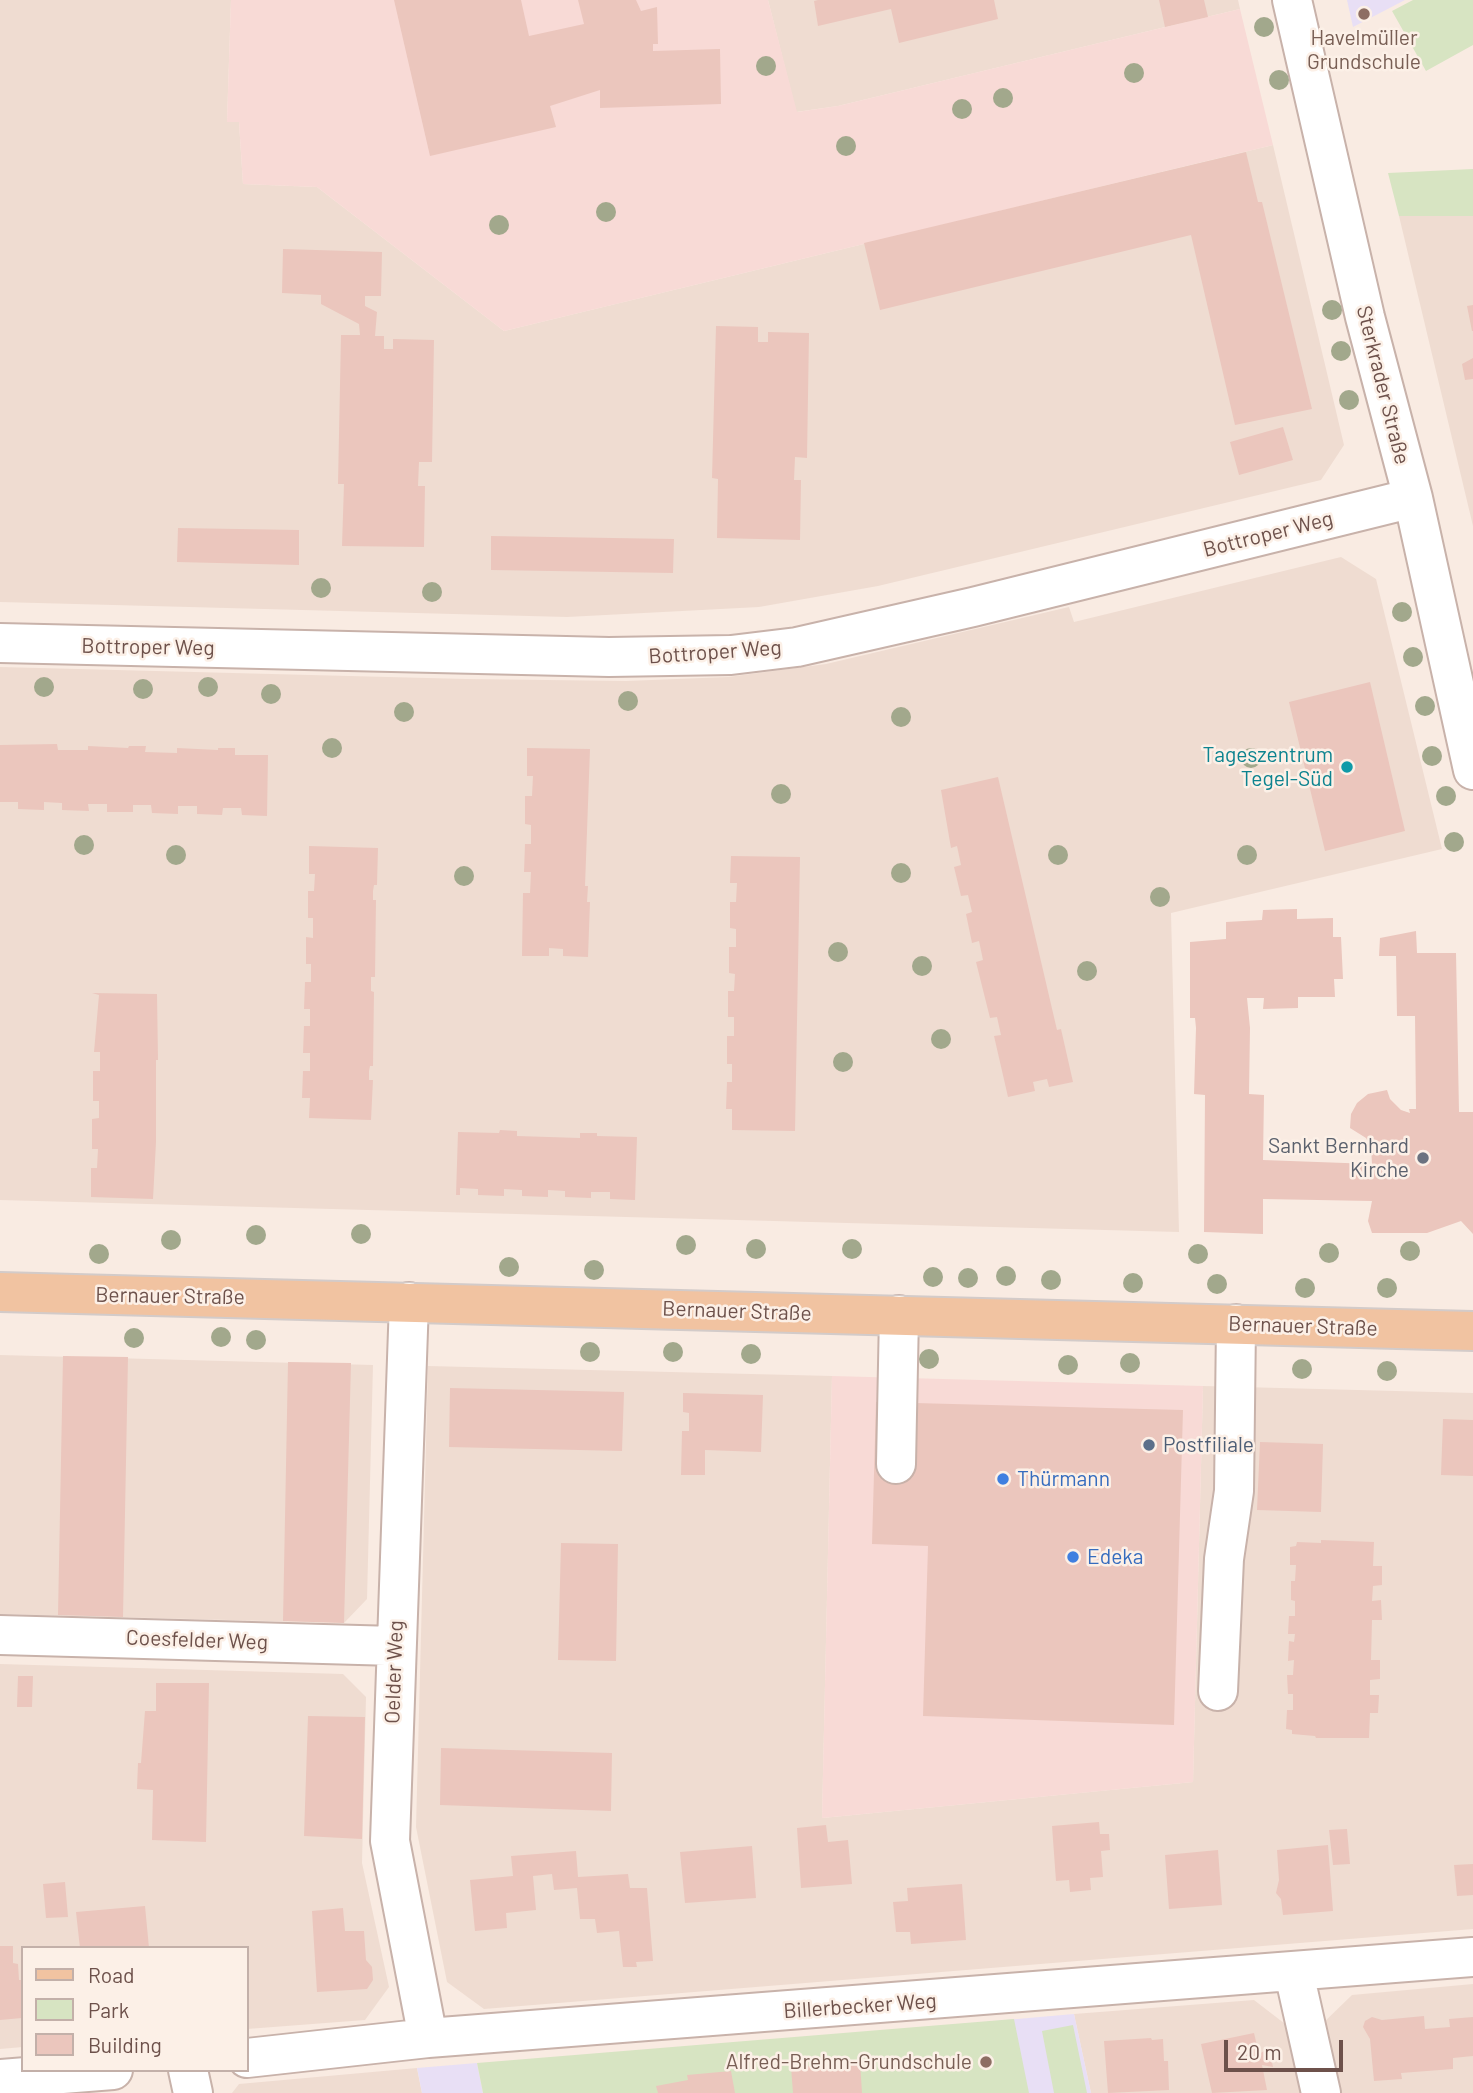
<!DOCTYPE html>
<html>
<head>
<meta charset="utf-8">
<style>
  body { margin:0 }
  #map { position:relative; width:1473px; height:2093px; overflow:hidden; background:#f9ebe2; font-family:Barlow,sans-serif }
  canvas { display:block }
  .legend { position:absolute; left:21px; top:1946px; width:228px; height:126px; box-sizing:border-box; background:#fcf0e7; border:2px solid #c3b0a9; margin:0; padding:9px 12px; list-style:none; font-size:21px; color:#6d514b }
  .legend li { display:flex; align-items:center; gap:14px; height:35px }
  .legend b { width:35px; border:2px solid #c3b0a9 }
  .scale { position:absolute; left:1224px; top:2040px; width:119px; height:32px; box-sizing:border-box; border:4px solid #6d514b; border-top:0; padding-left:9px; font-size:21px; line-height:24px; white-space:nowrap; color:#6d514b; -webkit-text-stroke:5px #fcf0e7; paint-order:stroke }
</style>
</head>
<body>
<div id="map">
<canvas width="1473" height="2093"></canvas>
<ul class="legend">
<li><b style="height:9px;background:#f1c3a1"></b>Road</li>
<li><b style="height:19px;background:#d7e4c2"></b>Park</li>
<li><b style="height:19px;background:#ebc6bd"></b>Building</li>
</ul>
<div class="scale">20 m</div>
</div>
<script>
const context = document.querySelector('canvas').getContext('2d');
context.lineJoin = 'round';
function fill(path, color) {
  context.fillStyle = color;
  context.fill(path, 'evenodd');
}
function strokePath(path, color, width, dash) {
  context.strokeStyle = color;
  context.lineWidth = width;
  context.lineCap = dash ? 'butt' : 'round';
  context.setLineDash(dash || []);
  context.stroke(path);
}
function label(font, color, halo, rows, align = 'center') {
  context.font = font + ' Barlow,sans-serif';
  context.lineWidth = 5;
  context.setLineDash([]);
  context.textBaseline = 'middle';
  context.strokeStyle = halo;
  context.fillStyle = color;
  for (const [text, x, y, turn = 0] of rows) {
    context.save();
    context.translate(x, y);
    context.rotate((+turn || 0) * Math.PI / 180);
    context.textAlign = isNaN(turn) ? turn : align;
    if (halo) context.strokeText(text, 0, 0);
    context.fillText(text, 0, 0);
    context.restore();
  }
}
fill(new Path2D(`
  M0,0H231L227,122H239L243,184L317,187L504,331L1273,145L1344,445L1321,480L878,586L759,607L567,617L0,602Z
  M768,0H1238L1240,9L838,106L796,112Z
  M1399,216H1473V526Z
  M1341,557L1376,579L1442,849L1171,913L1179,1232L0,1200V667L466,679L626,681L728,677L826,664L1069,607L1074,622Z
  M0,1355L373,1365L367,1599L344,1623L0,1614Z
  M428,1366L832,1376L822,1818L1193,1782L1203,1386L1473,1393V1929L484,2009L447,1982L416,1827Z
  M0,1664L343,1674L366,1697L362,1863L389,1987L365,2020L247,2029V1948H23V2047L0,2049Z
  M1473,1984V2093H1335L1320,2026L1352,1995Z
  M1254,2000L1289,2027L1304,2093H1091L1074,2014Z
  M417,2068L422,2093H232L239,2084Z`), '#efdcd1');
fill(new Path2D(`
  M231,0H768L797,112L838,106L1240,9L1273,145L504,331L317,187L243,184L239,122H227Z
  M832,1376L1203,1386L1193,1782L822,1818Z`), '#f8dad6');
fill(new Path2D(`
  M1347,0H1405L1353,27Z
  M1074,2014L1091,2093H895L881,2031Z
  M477,2063L483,2093H422L417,2068Z`), '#e8dff5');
fill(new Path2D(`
  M1413,0H1473V45L1426,71L1392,11Z
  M1473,169V216H1399L1388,173Z
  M1014,2019L1029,2093H483L477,2063Z
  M1073,2025L1087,2093H1054L1042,2031Z`), '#d7e4c2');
fill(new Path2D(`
  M394,0H521L529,36L584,24L578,0H636L641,11L657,7L658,44H653V51L720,49L721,104L600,108V90L550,106L556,127L430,156Z
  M818,0H994L998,19L899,43L891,9L818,26L814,1Z
  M1159,0H1204L1208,17L1165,27Z
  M1246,152L1258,202H1262L1312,409L1235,425L1191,235L880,310L864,243Z
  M283,249L382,252L381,296H365V306L377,312L375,336H384V349H393V339L434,340L432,462H419L418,486H425L424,547L342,546L344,484H338L341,335H360L359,324L321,304V295L282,293Z
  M1473,305V331H1472L1467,306Z
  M716,326L758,327V342H768V332L809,333L807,458L795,457L794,480H801L800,540L717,538L718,479L712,478Z
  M1473,358V379L1465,380L1462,364Z
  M1283,427L1293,460L1239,475L1230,442Z
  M178,528L299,530V565L177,562Z
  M491,536L674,539L673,573L491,570Z
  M1370,682L1405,831L1325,851L1289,702Z
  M57,744L58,750H88V746L128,748L129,746H146L145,752L177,753V748L218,750V748H235V755H268L267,816L242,815L241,808H223L222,815L197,814V806H178V814L152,813L151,805H133V812H107V804H88L89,811L62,810V803L44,802V810L18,809V802H0V745Z
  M527,748L590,749L585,886H588L587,902H590L588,957L563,956V949L549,948V956H522L523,893H530L531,872H524L525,844H531V825L525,824V796H532L533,776H527Z
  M998,777L1057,1030L1061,1029L1073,1082L1049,1087L1047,1079L1033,1082L1035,1091L1008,1097L994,1036L1001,1035L997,1017L990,1018L976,962L983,960L979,941L972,943L966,914L972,912L968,895L961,896L954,867L961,865L957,846L951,848L941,790Z
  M309,846L378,848L377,885H374L373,891V900H376L375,977H371V991L374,992L373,1066H370L369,1071V1080H373L371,1120L309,1118L310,1098H302L303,1071H310V1053H303L304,1026H310V1009H304L305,982H311V964H306V937L313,938V918H308V891H314L315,874H309Z
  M731,856L800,857L795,1131L732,1130V1109H726L727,1082H732V1064H727V1036H734V1017H728V991H734L735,974L729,973V947H736V929L730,928V902H736L737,883H730Z
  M1297,909V919L1333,918V937H1341L1343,979H1334L1335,997H1298V1008L1263,1009L1264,998H1247L1250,1028L1249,1094L1264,1095L1263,1160L1372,1164L1371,1147L1366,1138L1350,1128L1351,1114L1357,1103L1368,1094L1387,1090L1390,1099L1401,1110L1410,1113L1409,1109H1416L1415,1016H1397L1396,956H1379L1380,938L1416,931L1417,953H1456L1459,1112H1473V1234L1461,1221L1427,1233H1372L1368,1221L1372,1201L1263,1199V1234L1204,1232L1205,1095L1194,1094L1196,1028L1195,1018H1190V942L1226,939V922L1262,920L1263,910Z
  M92,993L157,994L158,1060H156V1142L153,1199L91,1197V1168H97L98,1149H92V1119L99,1118V1101H93V1071H100V1052H94L99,995Z
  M500,1130L517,1131V1136L580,1138V1133H597V1136L637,1137L635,1200L610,1199V1192H591V1198L565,1197V1191L548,1190V1197L522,1196V1190L504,1189V1196L478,1195V1189L460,1188V1195H456L458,1132L499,1133Z
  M63,1356L128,1357L123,1617L58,1615Z
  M288,1362L351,1363L344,1623L283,1621Z
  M450,1388L624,1392L622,1451L449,1447Z
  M683,1393L763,1395L761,1452L705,1450V1475H681L682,1431H689V1413L683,1412Z
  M876,1402L1183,1410L1174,1725L923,1716L928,1546L872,1544Z
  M1443,1419L1473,1420V1476L1441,1475Z
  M1260,1442L1323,1444L1321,1512L1257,1510Z
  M1321,1540L1374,1542L1373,1566H1382V1585L1373,1586L1372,1601L1381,1600L1382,1620H1372L1371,1660H1380V1679L1370,1680V1695H1379L1378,1713H1370L1369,1738H1316L1315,1736L1292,1734V1730L1286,1729L1287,1710H1293V1694H1288L1287,1675H1293L1294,1660L1288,1661L1289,1641L1294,1642L1295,1634H1288L1289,1616H1295V1601L1291,1600V1581H1295L1296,1565H1290V1547L1296,1546L1297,1542L1321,1543Z
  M561,1543L618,1544L616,1661L558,1660Z
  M18,1676H33L32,1707H17Z
  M156,1683H209L206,1842L152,1840L153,1790L137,1789L138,1763H141L145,1711H156Z
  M308,1716L365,1717L362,1839L304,1836Z
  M441,1748L612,1753L611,1811L440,1805Z
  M1099,1822L1100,1834H1109L1110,1850L1101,1851L1103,1877L1090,1878L1091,1890L1070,1892L1069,1880L1056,1881L1052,1826Z
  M826,1825L828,1842L848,1840L852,1884L801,1888L797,1828Z
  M1347,1829L1350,1864L1333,1865L1329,1830Z
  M1328,1845L1333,1911L1283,1915L1281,1899L1276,1893L1279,1880L1277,1850Z
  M752,1846L756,1898L685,1903L680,1852Z
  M1218,1850L1222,1905L1169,1909L1165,1855Z
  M576,1851L578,1877L628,1874L630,1888H647L653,1961L636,1962L637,1967H623L619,1931L597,1933L595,1919H580L577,1888L554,1890L552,1874L533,1876L536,1910L506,1913L507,1928L475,1931L470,1880L513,1876L511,1856Z
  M1473,1864V1895L1457,1896L1454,1865Z
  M65,1882L68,1917L46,1918L43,1884Z
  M962,1884L966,1940L911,1944L910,1932H896L893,1902L908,1901L907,1888Z
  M145,1906L149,1948H80L76,1912Z
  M343,1908L345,1931H364L366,1960L372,1967L373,1980L367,1989L317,1992L312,1911Z
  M0,1946H13V1963L18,1964L19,1980H23L22,2018L0,2020Z
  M1424,2016L1425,2029L1450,2027L1449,2019L1473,2017V2056L1453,2058V2069L1401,2073L1402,2079L1374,2081L1370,2039L1363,2027L1365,2021L1372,2017L1382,2020Z
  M1254,2033L1259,2054L1269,2048L1273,2067L1262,2065L1267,2090L1212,2093L1201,2044Z
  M1151,2038L1152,2040L1163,2039L1164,2061H1168L1169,2090L1108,2093L1104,2041Z
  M860,2062L862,2093H793L791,2067Z
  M731,2071L735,2093H658L656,2086L688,2080L687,2075Z`), '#ebc6bd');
const minor = new Path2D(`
  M1292,0L1365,317L1413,498L1473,770
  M0,643L609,657L731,655L797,647L973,607L1413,498
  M409,1302L390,1841L428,2038
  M896,1464L899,1315
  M0,1635L395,1646
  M1218,1691L1224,1559L1234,1491L1236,1324
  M1294,1973L1321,2093
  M247,2058L428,2038L1473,1957
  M188,2070L193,2093
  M0,2079L113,2070`);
const major = new Path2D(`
  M0,1292L1473,1331`);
strokePath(minor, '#c8b2aa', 42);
strokePath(major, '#d3cbc9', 42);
strokePath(minor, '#fff', 38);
strokePath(major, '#f1c3a1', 38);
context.fillStyle = '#a2a88c';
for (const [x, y] of [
  [1264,27],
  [766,66],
  [1134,73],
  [1279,80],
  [1003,98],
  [962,109],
  [846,146],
  [606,212],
  [499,225],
  [1332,310],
  [1341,351],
  [1349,400],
  [321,588],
  [432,592],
  [1402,612],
  [1413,657],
  [44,687],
  [208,687],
  [143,689],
  [271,694],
  [628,701],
  [1425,706],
  [404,712],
  [901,717],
  [332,748],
  [1432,756],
  [1251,758],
  [781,794],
  [1446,796],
  [1454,842],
  [84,845],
  [176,855],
  [1058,855],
  [1247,855],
  [901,873],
  [464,876],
  [1160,897],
  [838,952],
  [922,966],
  [1087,971],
  [941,1039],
  [843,1062],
  [361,1234],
  [256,1235],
  [171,1240],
  [686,1245],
  [756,1249],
  [852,1249],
  [1410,1251],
  [1329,1253],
  [99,1254],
  [1198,1254],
  [509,1267],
  [594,1270],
  [1006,1276],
  [933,1277],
  [968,1278],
  [1051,1280],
  [1133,1283],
  [1217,1284],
  [1305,1288],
  [1387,1288],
  [221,1337],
  [134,1338],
  [256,1340],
  [590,1352],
  [673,1352],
  [751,1354],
  [929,1359],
  [1130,1363],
  [1068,1365],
  [1302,1369],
  [1387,1371]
]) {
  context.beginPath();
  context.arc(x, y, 10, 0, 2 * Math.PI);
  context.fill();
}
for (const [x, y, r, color] of [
  [1364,14,7,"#8d6e63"],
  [1347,767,7,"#0f9aa8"],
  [1423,1158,7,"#6b7280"],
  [1149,1445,7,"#5c6f8a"],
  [1003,1479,7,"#3f7fe0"],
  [1073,1557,7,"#3f7fe0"],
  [986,2062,7,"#8d6e63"]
]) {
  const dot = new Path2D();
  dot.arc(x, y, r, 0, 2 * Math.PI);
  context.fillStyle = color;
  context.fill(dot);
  strokePath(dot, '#fcf0e7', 2.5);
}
label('21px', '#785e54', '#fcf0e7', [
  ["Havelmüller",1364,38],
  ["Grundschule",1364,62],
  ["Alfred-Brehm-Grundschule",972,2062,"right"]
]);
label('21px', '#6d514b', '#fcf0e7', [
  ["Sterkrader Straße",1383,385,76],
  ["Bottroper Weg",1268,534,-14],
  ["Bottroper Weg",148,647,1],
  ["Bottroper Weg",715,652,-4],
  ["Bernauer Straße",170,1296,1],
  ["Bernauer Straße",737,1311,2],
  ["Bernauer Straße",1303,1326,2],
  ["Coesfelder Weg",197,1640,2],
  ["Oelder Weg",394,1672,-88],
  ["Billerbecker Weg",860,2006,-4]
]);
label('21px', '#0d838f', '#fcf0e7', [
  ["Tageszentrum",1333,755],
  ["Tegel-Süd",1333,779]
], 'right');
label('21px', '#5b616d', '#fcf0e7', [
  ["Sankt Bernhard",1409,1146],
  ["Kirche",1409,1170]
], 'right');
label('21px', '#4e5e75', '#fcf0e7', [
  ["Postfiliale",1163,1445]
], 'left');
label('21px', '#366cbe', '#fcf0e7', [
  ["Thürmann",1017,1479],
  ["Edeka",1087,1557]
], 'left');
</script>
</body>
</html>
